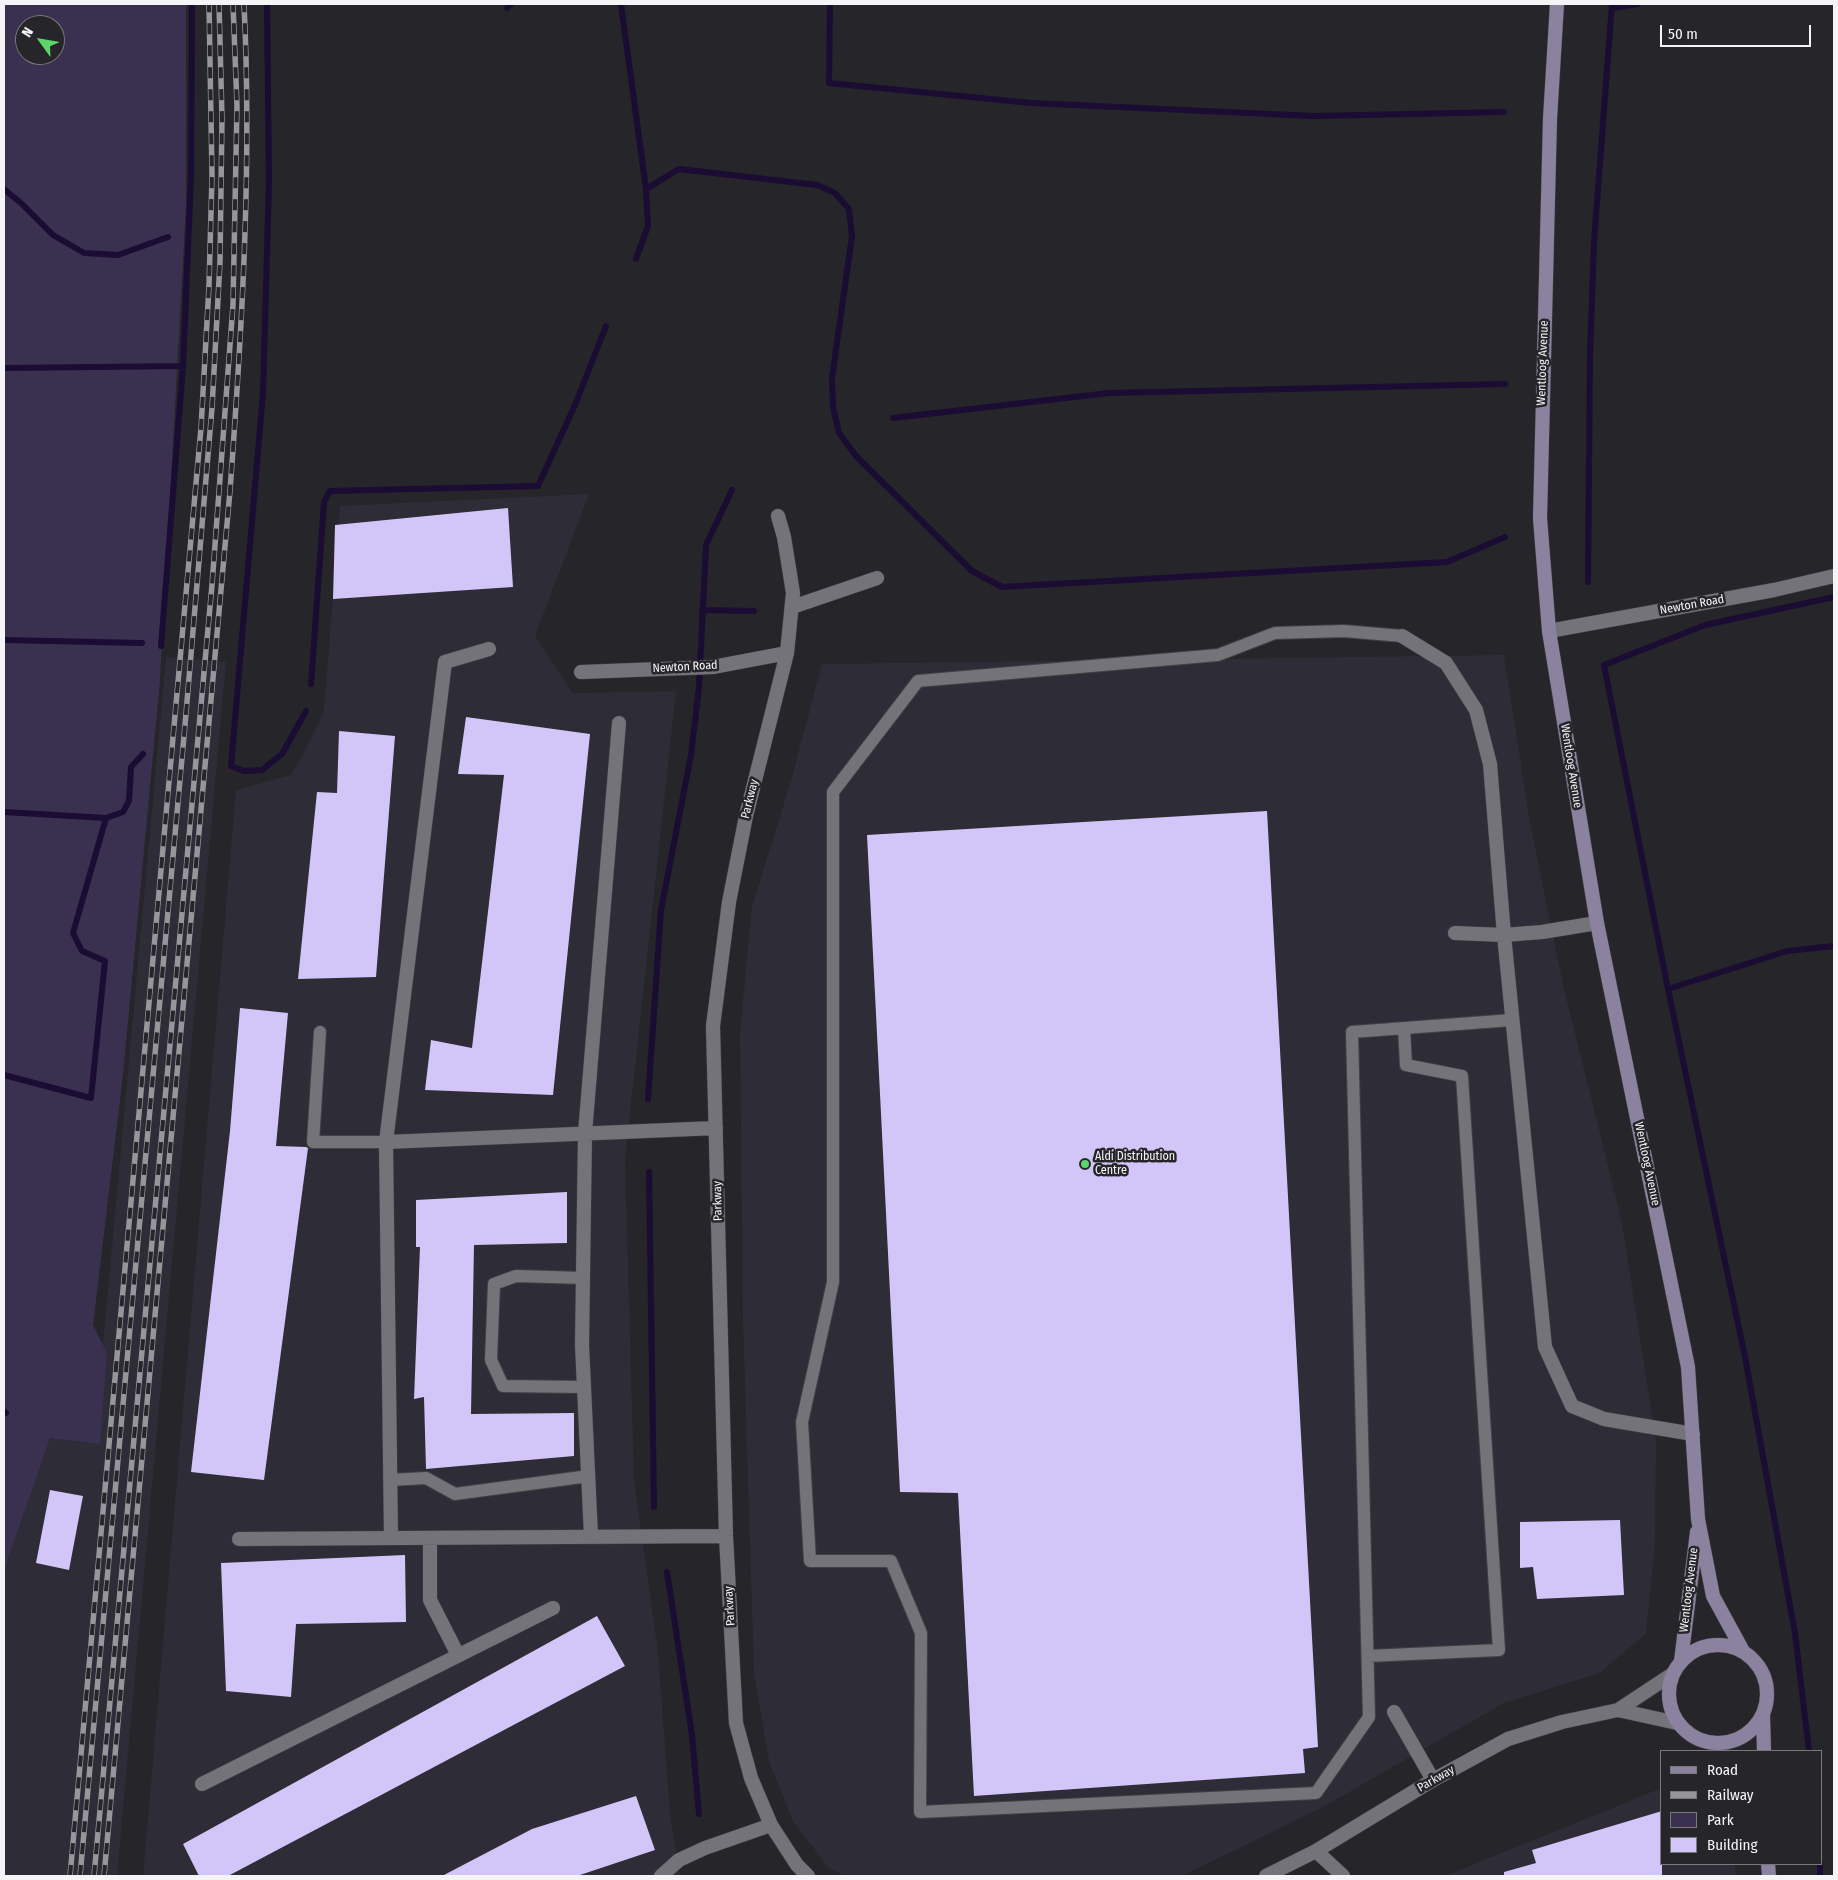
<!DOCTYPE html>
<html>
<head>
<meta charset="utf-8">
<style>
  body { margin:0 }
  #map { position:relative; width:1838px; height:1880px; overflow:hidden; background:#262529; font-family:"Fira Sans Condensed",sans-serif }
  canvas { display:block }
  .frame { position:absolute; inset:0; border:5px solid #f5f4f7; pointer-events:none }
  .legend { position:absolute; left:1660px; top:1750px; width:162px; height:115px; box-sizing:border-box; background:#262529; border:1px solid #79787b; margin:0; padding:6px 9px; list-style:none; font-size:15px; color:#f5f4f7 }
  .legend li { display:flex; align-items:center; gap:10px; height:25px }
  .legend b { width:25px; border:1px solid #79787b }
  .north { position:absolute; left:15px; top:15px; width:50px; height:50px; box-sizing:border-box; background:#262529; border:1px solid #79787b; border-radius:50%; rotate:302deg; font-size:14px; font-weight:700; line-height:20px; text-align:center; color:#f5f4f7 }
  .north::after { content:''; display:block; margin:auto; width:18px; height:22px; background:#5dd56c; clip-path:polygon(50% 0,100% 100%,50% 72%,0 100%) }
  .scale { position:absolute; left:1660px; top:25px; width:151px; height:22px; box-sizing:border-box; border:2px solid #f5f4f7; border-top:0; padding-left:6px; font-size:15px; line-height:18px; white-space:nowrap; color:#f5f4f7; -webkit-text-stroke:4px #262529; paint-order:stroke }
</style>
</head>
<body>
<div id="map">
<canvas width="1838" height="1880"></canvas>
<div class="frame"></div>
<ul class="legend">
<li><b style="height:6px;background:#8a829f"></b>Road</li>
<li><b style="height:6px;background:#97969a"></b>Railway</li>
<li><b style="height:14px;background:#3a3151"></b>Park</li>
<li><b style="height:14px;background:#d2c6f8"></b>Building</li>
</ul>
<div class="north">N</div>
<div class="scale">50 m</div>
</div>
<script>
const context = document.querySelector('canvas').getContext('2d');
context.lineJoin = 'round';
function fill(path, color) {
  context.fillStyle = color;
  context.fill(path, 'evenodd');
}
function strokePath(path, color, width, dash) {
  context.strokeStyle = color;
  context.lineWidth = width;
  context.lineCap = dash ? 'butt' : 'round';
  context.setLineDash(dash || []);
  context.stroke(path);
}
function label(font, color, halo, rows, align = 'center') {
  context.font = font + ' "Fira Sans Condensed",sans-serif';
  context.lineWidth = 5;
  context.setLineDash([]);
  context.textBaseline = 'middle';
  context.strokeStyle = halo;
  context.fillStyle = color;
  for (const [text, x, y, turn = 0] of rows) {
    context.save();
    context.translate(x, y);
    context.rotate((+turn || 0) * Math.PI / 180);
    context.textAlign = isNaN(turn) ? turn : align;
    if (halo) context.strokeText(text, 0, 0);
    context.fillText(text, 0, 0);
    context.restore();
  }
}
fill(new Path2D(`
  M589,494L535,636L573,693L676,691L625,1160L634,1480L658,1652L670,1814L680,1876H143L236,790L291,775L308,745L324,711L340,506Z
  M1504,655L1530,823L1564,989L1622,1223L1656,1441L1655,1543L1646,1633L1600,1673L1504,1703L1323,1807L1182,1876H845L828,1867L793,1821L769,1761L754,1672L743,1320L740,1032L752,907L790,784L822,664Z
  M166,657L226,662L117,1876H4V1545L48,1436L94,1443Z
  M1659,1789L1662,1791V1864H1735L1736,1876H1445Z`), '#2e2c36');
fill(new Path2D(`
  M4,4H186V206L160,680L123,1075L93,1325L107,1353L100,1444L50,1438L4,1570ZM25,25H55V55H25Z`), '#3a3151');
strokePath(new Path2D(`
  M267,4L269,181L263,393L231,766L244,771L262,770L282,754L306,711
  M621,4L646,189
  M830,4L829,83L1031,103L1314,116L1504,112
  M507,8L511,4
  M1612,8L1638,4
  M4,189L22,204L53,235L84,253L118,255L168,237
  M636,259L648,226L646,189L679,169L817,185L835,193L849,209L852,236L832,378L833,407L839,433L856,456L972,571L1002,587L1447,562L1505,537
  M4,368L183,366
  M893,418L1109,393L1505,384
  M1588,582L1590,355L1594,242L1612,4
  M702,610L754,611
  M4,640L142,643
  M161,646L183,366L191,176L192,4
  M311,684L324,502L330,491L538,486L575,405L606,326
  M4,812L106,818L123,812L129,801L131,767L143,754
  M1668,989L1787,951L1834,946
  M4,1075L91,1098L105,961L82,951L73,933L106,818
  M648,1099L661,910L691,755L699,687L706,545L732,490
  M649,1172L654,1507
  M4,1411L6,1413
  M667,1572L692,1735L699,1814
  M1809,1751L1795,1633L1745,1357L1668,989L1604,665L1705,625L1834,597
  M1820,1876V1864`), '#1a0c32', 6);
fill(new Path2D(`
  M508,508L513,587L333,599L335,525Z
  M466,717L590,734L553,1095L425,1090L431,1040L472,1048L504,775L458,774Z
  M339,731L395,736L376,977L298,979L317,792L337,793Z
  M1267,811L1318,1747L1303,1749L1305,1773L974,1796L958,1493L900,1492L867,835Z
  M240,1008L288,1013L276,1146L306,1147L308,1148L264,1480L191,1472L230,1131Z
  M567,1192V1243L474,1245L471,1414L574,1413V1456L426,1469L424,1397L414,1399L420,1247H416V1200Z
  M50,1490L83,1496L69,1570L36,1563Z
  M1620,1520L1624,1595L1537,1599L1533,1567L1520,1568V1522Z
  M405,1555L406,1622L296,1624L291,1697L226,1691L221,1563Z
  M597,1616L625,1666L228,1876H199L183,1844Z
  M636,1796L655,1850L577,1876H442L532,1829Z
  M1662,1811V1876H1504V1872L1536,1863L1532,1850Z`), '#d2c6f8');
const service = new Path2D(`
  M1402,636L1344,631L1275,633L1218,655L918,681L833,792V1282L802,1422L810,1561H891L921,1633L920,1812L1316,1793L1369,1717L1352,1032L1512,1020
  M320,1032L313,1142H386
  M583,1278L516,1276L494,1284L491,1360L503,1386L584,1387
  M390,1480L426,1478L455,1494L589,1476
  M1368,1656L1499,1650L1462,1076L1406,1065L1404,1028`);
const minor = new Path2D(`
  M778,516L784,537L793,593L787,653L746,816L729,902L713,1026L726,1536L736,1723L751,1778L771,1825L797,1865L808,1876
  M792,607L877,578
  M1549,631L1774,590L1834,576
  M1402,636L1446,663L1476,710L1490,764L1504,935L1455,933
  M581,672L713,667L787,653
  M1597,923L1542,932L1504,935L1545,1347L1572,1406L1604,1419L1693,1434
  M386,1142L716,1128
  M591,1536L582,1345L585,1133L619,723
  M391,1538L386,1142L445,662L489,649
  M430,1538V1600L458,1655
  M239,1539L726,1536
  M1618,1710L1671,1675
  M1394,1712L1433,1780
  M202,1784L553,1608
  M1316,1851L1343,1876
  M661,1876L679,1860L705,1848L771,1825
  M1266,1876L1316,1851L1433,1780L1508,1739L1562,1722L1618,1710L1677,1723`);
const secondary = new Path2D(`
  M1557,4L1550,119L1540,518L1549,631L1597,923L1688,1367L1698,1519L1713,1596L1743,1651
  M1669 1694a49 49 0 1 1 98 0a49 49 0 1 1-98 0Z
  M1681,1661L1697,1532
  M1763,1714L1764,1751
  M1768,1864L1769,1876`);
strokePath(service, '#424144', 14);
strokePath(minor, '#424144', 15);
strokePath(secondary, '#424144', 15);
strokePath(service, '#747379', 12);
strokePath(minor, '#747379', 14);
strokePath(secondary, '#8a829f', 14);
const rail = new Path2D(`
  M70,1876L201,428L209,286L212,176L209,4
  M80,1876L185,725L212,408L220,262L222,118L219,4
  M94,1876L212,585L233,305L237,106L233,4
  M104,1876L230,491C242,328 252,166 244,4`);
strokePath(rail, '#97969a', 5.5);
strokePath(rail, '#262529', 4, [11]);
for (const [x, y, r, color] of [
  [1085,1164,5,"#5dd56c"]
]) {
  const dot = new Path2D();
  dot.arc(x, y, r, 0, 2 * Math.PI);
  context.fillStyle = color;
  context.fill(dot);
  strokePath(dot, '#262529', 2);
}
label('12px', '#f5f4f7', '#262529', [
  ["Wentloog Avenue",1543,363,-88],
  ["Newton Road",1692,605,-10],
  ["Newton Road",685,667,-3],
  ["Wentloog Avenue",1571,766,81],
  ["Parkway",750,799,-76],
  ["Wentloog Avenue",1647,1164,78],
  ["Parkway",718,1201,-91],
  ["Wentloog Avenue",1689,1590,-83],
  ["Parkway",730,1606,-93],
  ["Parkway",1436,1779,-30]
]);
label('12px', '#f5f4f7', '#262529', [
  ["Aldi Distribution",1095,1157],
  ["Centre",1095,1171]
], 'left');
</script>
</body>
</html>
